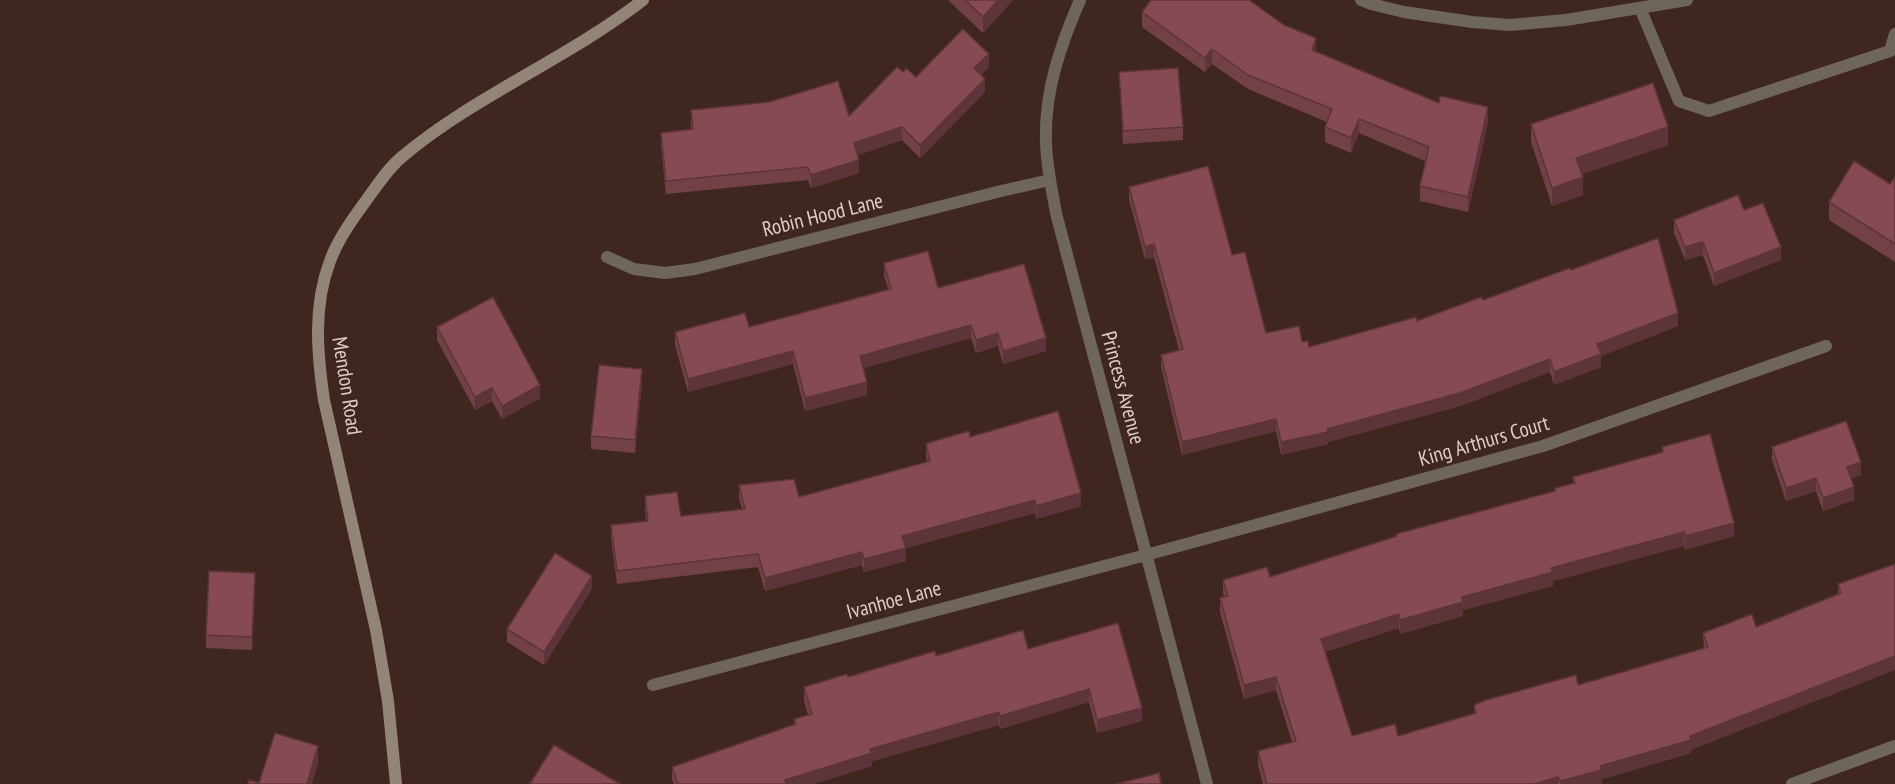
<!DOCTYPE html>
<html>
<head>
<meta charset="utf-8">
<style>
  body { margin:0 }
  canvas { display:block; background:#3f2720 }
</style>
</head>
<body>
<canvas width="1895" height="784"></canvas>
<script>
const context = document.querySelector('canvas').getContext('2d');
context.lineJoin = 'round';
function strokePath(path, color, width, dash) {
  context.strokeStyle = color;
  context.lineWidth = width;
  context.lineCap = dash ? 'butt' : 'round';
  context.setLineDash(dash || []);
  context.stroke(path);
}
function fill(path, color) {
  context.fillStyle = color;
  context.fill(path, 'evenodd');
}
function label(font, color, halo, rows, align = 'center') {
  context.font = font + ' "PT Sans Narrow",sans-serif';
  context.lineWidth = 4.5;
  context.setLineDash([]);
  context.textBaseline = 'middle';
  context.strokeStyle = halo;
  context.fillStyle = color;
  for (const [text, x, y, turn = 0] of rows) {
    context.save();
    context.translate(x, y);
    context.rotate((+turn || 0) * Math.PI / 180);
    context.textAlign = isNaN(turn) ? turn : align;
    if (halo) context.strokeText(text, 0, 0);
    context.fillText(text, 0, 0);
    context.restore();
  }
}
strokePath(new Path2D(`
  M1640,8L1679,101L1709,111L1890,51L1895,34
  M1566,20L1687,0`), '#6e655d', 12);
strokePath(new Path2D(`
  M1080,0C1060,46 1044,93 1046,143C1047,168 1052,193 1057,217L1207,784
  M1361,0L1371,4L1404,12L1472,22L1510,25L1566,20
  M607,257L634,269L665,273L695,269L1001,191L1050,180
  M653,685L1146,555L1543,446L1826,346
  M1792,784L1895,746`), '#6e655d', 12);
strokePath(new Path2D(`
  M396,784L388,701L376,630L324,400C317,353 313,306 330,261C338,239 352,220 365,202C376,187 388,168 403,156C476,95 567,59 643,0`), '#928476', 12);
fill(new Path2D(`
  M948,0H1013L983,33Z
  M1142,12L1316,52L1439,103L1488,122L1468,212L1420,201V186L1425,161L1359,133L1351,153L1325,142V127L1327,122L1248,89L1212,64L1205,72L1142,27Z
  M989,67L981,75L985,92L920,158L902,140L858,155L859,173L811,188L808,180L666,194L661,146V133L691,129V110L849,116L903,72L916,77Z
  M1119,72L1183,127V140L1123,144Z
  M1531,124L1668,145L1582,174L1583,195L1552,206L1531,142Z
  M1895,177V262L1829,220V202L1890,184Z
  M1129,187L1232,255L1266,333L1302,342L1309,347L1417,321L1483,300L1571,270L1678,326L1601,356V367L1554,385L1550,372L1460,406L1328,442V444L1281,455L1276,431L1182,455L1161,367V355L1179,350L1154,257L1145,259L1129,200Z
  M1744,210L1781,260L1714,286L1703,255L1685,260L1674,233V220Z
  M884,263L938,288L1046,351L1003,364L998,346L976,353L971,338L863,368L867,395L805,411L793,364L688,392L675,345V332L749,327L888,289L884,276Z
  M437,327L540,398L502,419L492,401L475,410L437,340Z
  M642,382L635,453L591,449V436Z
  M970,437L1081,506L1036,519L1035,513L906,548V561L864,572L862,565L765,591L758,567L617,584L611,538V525L646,521L645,509V496L681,516L742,509L739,498V485L799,497L927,462L926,457V444Z
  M1662,447L1734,536L1685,550L1684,546L1553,581V586L1463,610V616L1400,634L1399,628L1325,652L1352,736H1398L1474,714V705L1578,685L1704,648L1703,633L1756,627L1838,594V584L1895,564L1691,750V753L1602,779L1601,784H1263L1258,765V751L1292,742L1276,690L1244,699L1220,612V598L1224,597L1223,593V580L1270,577L1396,537V534L1555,491V488L1573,483V477L1662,453Z
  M1772,447L1861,475L1851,478L1854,500L1823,511L1816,491L1786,501L1772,460Z
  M255,586L252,650L206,648V635Z
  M592,589L544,665L507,642V629Z
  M1028,649L1142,721L1097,733L1089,702L1000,729L999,725L872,761V766L813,784H674L672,780V767L794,724V719L808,715L804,700V687L936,656Z`), '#724047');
fill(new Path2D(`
  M998,0H1013L983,33V17Z
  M1316,38V53L1312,50Z
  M1212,49V64L1205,72V58Z
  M989,54V67L974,81V68Z
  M985,79V92L920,158V145Z
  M1488,107V122L1468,212V197Z
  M1359,119V133L1351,153V138Z
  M902,127V140L854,156V143Z
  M1668,127V145L1576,176V158Z
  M859,160V173L811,188V175Z
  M1583,177V195L1552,206V188Z
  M1703,242V255L1685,260V247Z
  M1154,244V257L1145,259V247Z
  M1781,247V260L1714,286V273Z
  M1678,313V326L1601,356V367L1554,385V372L1597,344Z
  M971,325V338L860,369V356Z
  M998,333V346L976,353V340Z
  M1046,338V351L1003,364V351Z
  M793,351V364L688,392V379Z
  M1550,359V372L1460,406L1328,442V444L1281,455V442L1327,429Z
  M642,369V382L635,453V440Z
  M867,382V395L805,411V398Z
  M540,385V398L502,419V406Z
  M492,388V401L475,410V397Z
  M1276,419V431L1182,455V442Z
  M1861,462V475L1847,480V467Z
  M1816,478V491L1786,501V488Z
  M1854,487V500L1823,511V498Z
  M1081,493V506L1036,519V506Z
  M1035,500V513L902,549V536Z
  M1734,523V536L1685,550V536Z
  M1684,532V546L1553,581V586L1463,610V616L1400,634V620L1462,597L1551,568Z
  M906,548V561L864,572V559Z
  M862,552V565L765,591V578Z
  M255,573V586L252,650V637Z
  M592,576V589L544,665V652Z
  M1399,614V628L1321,653V639Z
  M1895,656V670L1691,750V753L1602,779V784H1560V781L1600,766L1690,736Z
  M1276,677V690L1244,699V685Z
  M1089,689V702L1000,729V716Z
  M1142,708V721L1097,733V720Z
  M999,712V725L872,761V766L813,784H785V780L870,749Z
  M318,746V764L312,784H307Z
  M1558,777V784H1534Z`), '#5d343a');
const building = new Path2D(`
  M965,0H998L983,17Z
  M1151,0H1249L1284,25L1316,38L1312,50L1439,103L1440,96L1488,107L1468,197L1420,186L1429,147L1359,119L1351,138L1325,127L1332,109L1248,75L1212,49L1205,58L1142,12Z
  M963,29L989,54L974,68L985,79L920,145L902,127L854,143L859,160L811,175L808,167L666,181L661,133L693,129L691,110L769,102L838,81L849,116L897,67L903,72L906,68L916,77Z
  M1178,68L1183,127L1123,131L1119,72Z
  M1653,83L1668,127L1576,158L1583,177L1552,188L1531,124Z
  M1854,161L1890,184L1895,177V244L1829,202Z
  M1208,166L1232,255L1245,252L1266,333L1299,326L1302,342L1308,341L1309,347L1416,317L1417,321L1481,297L1483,300L1570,268L1571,270L1658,238L1678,313L1597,344L1601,354L1554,372L1550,359L1460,393L1327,429L1328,432L1281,442L1276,419L1182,442L1161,355L1183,349L1154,244L1145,247L1129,187Z
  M1738,195L1744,210L1763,203L1781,247L1714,273L1703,242L1685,247L1674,220Z
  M928,251L938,288L1024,264L1046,338L1003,351L998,333L976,340L971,325L860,356L867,382L805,398L793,351L688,379L675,332L745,313L749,327L891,289L884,263Z
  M493,297L540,385L502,406L492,388L475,397L437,327Z
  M599,365L642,369L635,440L591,436Z
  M1058,411L1081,493L1036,506L1035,500L902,536L906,548L864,559L862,552L765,578L758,554L617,571L611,525L648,521L645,496L677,492L681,516L745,509L739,485L794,479L799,497L930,461L926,444L931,442L969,431L970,437Z
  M1846,421L1861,462L1847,467L1854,487L1823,498L1816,478L1786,488L1772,447Z
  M1710,434L1734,523L1685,536L1684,532L1551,568L1553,572L1462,597L1463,602L1400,620L1399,614L1321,639L1352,736L1395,724L1398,736L1476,713L1474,705L1486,700L1576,675L1578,685L1708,647L1703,633L1752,614L1756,627L1841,593L1838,584L1895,564V656L1690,736L1691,740L1600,766L1602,770L1560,781L1558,777L1534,784H1267L1258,751L1296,741L1276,677L1244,685L1220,598L1228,596L1223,580L1267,567L1270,577L1397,536L1396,534L1555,491V488L1575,483L1573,477L1663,452L1662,447Z
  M555,553L592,576L544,652L507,629Z
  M209,571L255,573L252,637L206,635Z
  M1118,623L1142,708L1097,720L1089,689L1000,716L999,712L870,749L872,753L785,780L786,784H678L672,767L796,724L794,719L812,714L804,687L847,674L848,677L935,651L936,656L1023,630L1028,649Z
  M275,733L318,746L307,784H248L249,780L259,783Z
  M554,745L620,784H530Z
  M1159,773L1161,784H1117Z`);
fill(building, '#854a53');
strokePath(building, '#5d343a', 1.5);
label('21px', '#decec9', '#3f2720', [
  ["Robin Hood Lane",823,216,-14],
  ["Mendon Road",346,386,81],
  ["Princess Avenue",1122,388,75],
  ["King Arthurs Court",1484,442,-16],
  ["Ivanhoe Lane",894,601,-15]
]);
</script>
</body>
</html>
